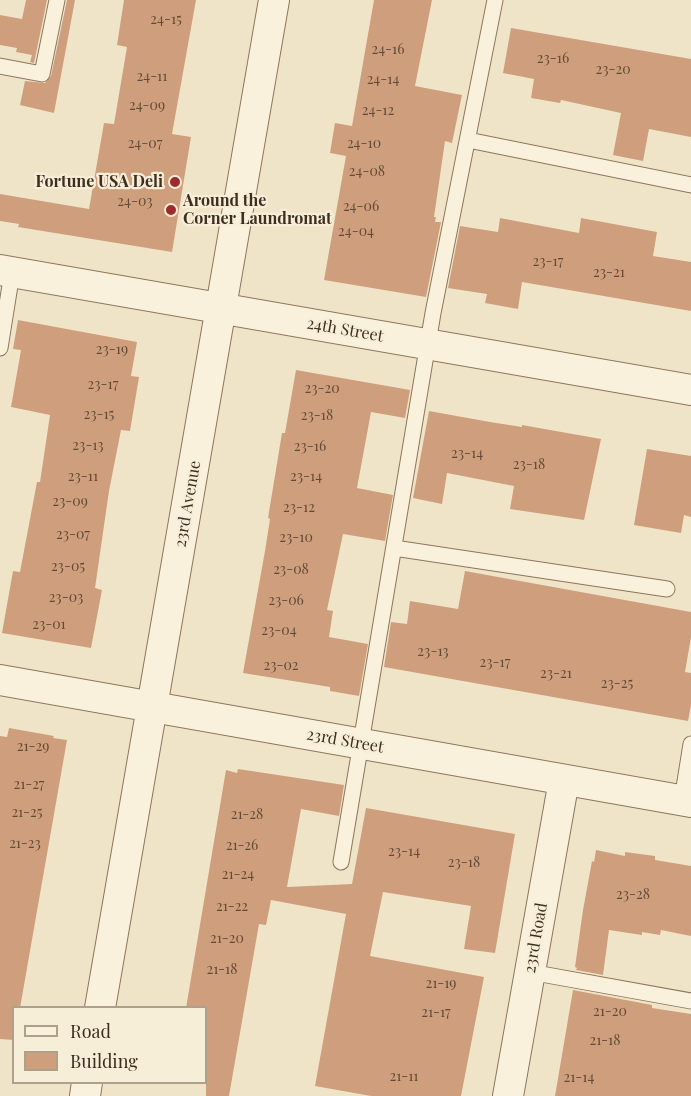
<!DOCTYPE html>
<html>
<head>
<meta charset="utf-8">
<style>
  body { margin:0 }
  #map { position:relative; width:691px; height:1096px; overflow:hidden; background:#f0e4c8; font-family:"Playfair Display",serif }
  canvas { display:block }
  .legend { position:absolute; left:12px; top:1006px; width:195px; height:78px; box-sizing:border-box; background:#f7eed8; border:2px solid #ada18e; margin:0; padding:8px 10px; list-style:none; font-size:18px; color:#3d2e20 }
  .legend li { display:flex; align-items:center; gap:12px; height:30px }
  .legend b { width:30px; border:2px solid #ada18e }
</style>
</head>
<body>
<div id="map">
<canvas width="691" height="1096"></canvas>
<ul class="legend">
<li><b style="height:8px;background:#faf1dc"></b>Road</li>
<li><b style="height:16px;background:#cf9f7d"></b>Building</li>
</ul>
</div>
<script>
const context = document.querySelector('canvas').getContext('2d');
context.lineJoin = 'round';
function fill(path, color) {
  context.fillStyle = color;
  context.fill(path, 'evenodd');
}
function strokePath(path, color, width, dash) {
  context.strokeStyle = color;
  context.lineWidth = width;
  context.lineCap = dash ? 'butt' : 'round';
  context.setLineDash(dash || []);
  context.stroke(path);
}
function label(font, color, halo, rows, align = 'center') {
  context.font = font + ' "Playfair Display",serif';
  context.lineWidth = 4.5;
  context.setLineDash([]);
  context.textBaseline = 'middle';
  context.strokeStyle = halo;
  context.fillStyle = color;
  for (const [text, x, y, turn = 0] of rows) {
    context.save();
    context.translate(x, y);
    context.rotate((+turn || 0) * Math.PI / 180);
    context.textAlign = isNaN(turn) ? turn : align;
    if (halo) context.strokeText(text, 0, 0);
    context.fillText(text, 0, 0);
    context.restore();
  }
}
fill(new Path2D(`
  M26,0H47L34,63L30,62L32,55L16,52L17,48L0,45V15L22,19Z
  M67,0H75L54,113L20,105L25,81L45,83L51,76Z
  M124,0H196L172,134L191,137L172,252L18,227L19,224L0,221V194L89,209L104,123L114,124L127,47L117,45Z
  M374,0H432L415,86L462,95L452,143L445,141L434,217H436L435,222H441L426,297L324,280L346,156L330,153L335,123L352,126Z
  M511,28L691,59V137L649,129L643,161L613,155L621,113L561,100L560,103L531,98L534,79L503,73Z
  M500,218L579,233L581,218L657,232L653,256L691,262V311L522,282L518,309L485,303L487,294L448,288L460,226L498,232Z
  M18,320L137,342L131,376L139,377L130,431L121,430L109,491L95,588L102,590L91,648L2,633L13,571L20,572L37,482H40L50,415L11,407L21,350L13,349Z
  M296,370L410,390L405,418L371,412L357,488L393,495L385,541L343,534L327,610L333,611L329,637L368,644L359,696L330,691V687L243,673L265,551L270,519L268,518L282,433H285Z
  M429,411L490,422L522,427V425L601,439L584,520L510,509L514,486L447,473L442,504L413,498Z
  M647,449L691,456V517L684,515L681,533L634,525Z
  M465,571L691,612V637L685,672L691,673V705L688,721L384,667L391,622L407,624L410,601L458,609Z
  M9,728L54,736L53,738L67,740L20,1008H14V1040L0,1039V736L7,737Z
  M238,769L344,785L339,816L301,809L287,887L352,884L366,808L515,834L495,953L464,949L471,906L383,892L370,956L484,977L461,1096H371L315,1086L346,914L271,900L266,925L259,924L229,1096H206V1008H186L226,770L237,773Z
  M596,850L625,856V852L655,856V860L691,866V936L661,930L660,935L642,932V935L609,930L603,975L576,970L577,968L575,967L583,910L592,861L594,862Z
  M573,990L652,1005V1008L691,1014V1096H555Z`), '#cf9f7d');
const lane = new Path2D(`
  M0,66L42,74L57,0
  M468,140L691,185
  M0,348L12,273
  M394,548L667,589
  M682,800L691,744
  M341,862L433,313L495,0
  M530,972L691,1001`);
const street = new Path2D(`
  M0,270L691,390
  M0,680L691,802
  M100,1008L274,0
  M85,1096L87,1082
  M508,1096L564,780`);
strokePath(lane, '#8d765c', 17);
strokePath(street, '#8d765c', 32);
strokePath(lane, '#faf1dc', 15);
strokePath(street, '#faf1dc', 30);
for (const [x, y, r, color] of [
  [175,182,6,"#9e2a2b"],
  [171,210,6,"#9e2a2b"]
]) {
  const dot = new Path2D();
  dot.arc(x, y, r, 0, 2 * Math.PI);
  context.fillStyle = color;
  context.fill(dot);
  strokePath(dot, '#f7eed8', 2);
}
label('14px', '#624a37', null, [
  ["24-15",166,20],
  ["24-16",388,50],
  ["23-16",553,59],
  ["23-20",613,70],
  ["24-11",152,77],
  ["24-14",383,80],
  ["24-09",147,106],
  ["24-12",378,111],
  ["24-07",145,144],
  ["24-10",364,144],
  ["24-08",367,172],
  ["24-03",135,202],
  ["24-06",361,207],
  ["24-04",356,232],
  ["23-17",548,262],
  ["23-21",609,273],
  ["23-19",112,350],
  ["23-17",103,385],
  ["23-20",322,389],
  ["23-15",99,415],
  ["23-18",317,416],
  ["23-13",88,446],
  ["23-16",310,447],
  ["23-14",467,454],
  ["23-18",529,465],
  ["23-11",83,477],
  ["23-14",306,477],
  ["23-09",70,502],
  ["23-12",299,508],
  ["23-07",73,535],
  ["23-10",296,538],
  ["23-05",68,567],
  ["23-08",291,570],
  ["23-03",66,598],
  ["23-06",286,601],
  ["23-01",49,625],
  ["23-04",279,631],
  ["23-13",433,652],
  ["23-17",495,663],
  ["23-02",281,666],
  ["23-21",556,674],
  ["23-25",617,684],
  ["21-29",33,747],
  ["21-27",29,785],
  ["21-25",27,813],
  ["21-28",247,815],
  ["21-23",25,844],
  ["21-26",242,846],
  ["23-14",404,852],
  ["23-18",464,863],
  ["21-24",238,875],
  ["23-28",633,895],
  ["21-22",232,907],
  ["21-20",227,939],
  ["21-18",222,970],
  ["21-19",441,984],
  ["21-20",610,1012],
  ["21-17",436,1013],
  ["21-18",605,1041],
  ["21-11",404,1077],
  ["21-14",579,1078]
]);
label('bold 16px', '#3d2e20', '#f7eed8', [
  ["Fortune USA Deli",163,182],
  ["Around the",183,201,"left"],
  ["Corner Laundromat",183,219,"left"]
], 'right');
label('16px', '#3d2e20', '#f7eed8', [
  ["24th Street",345,330,10],
  ["23rd Avenue",188,504,-80],
  ["23rd Street",345,741,10],
  ["23rd Road",536,938,-80]
]);
</script>
</body>
</html>
